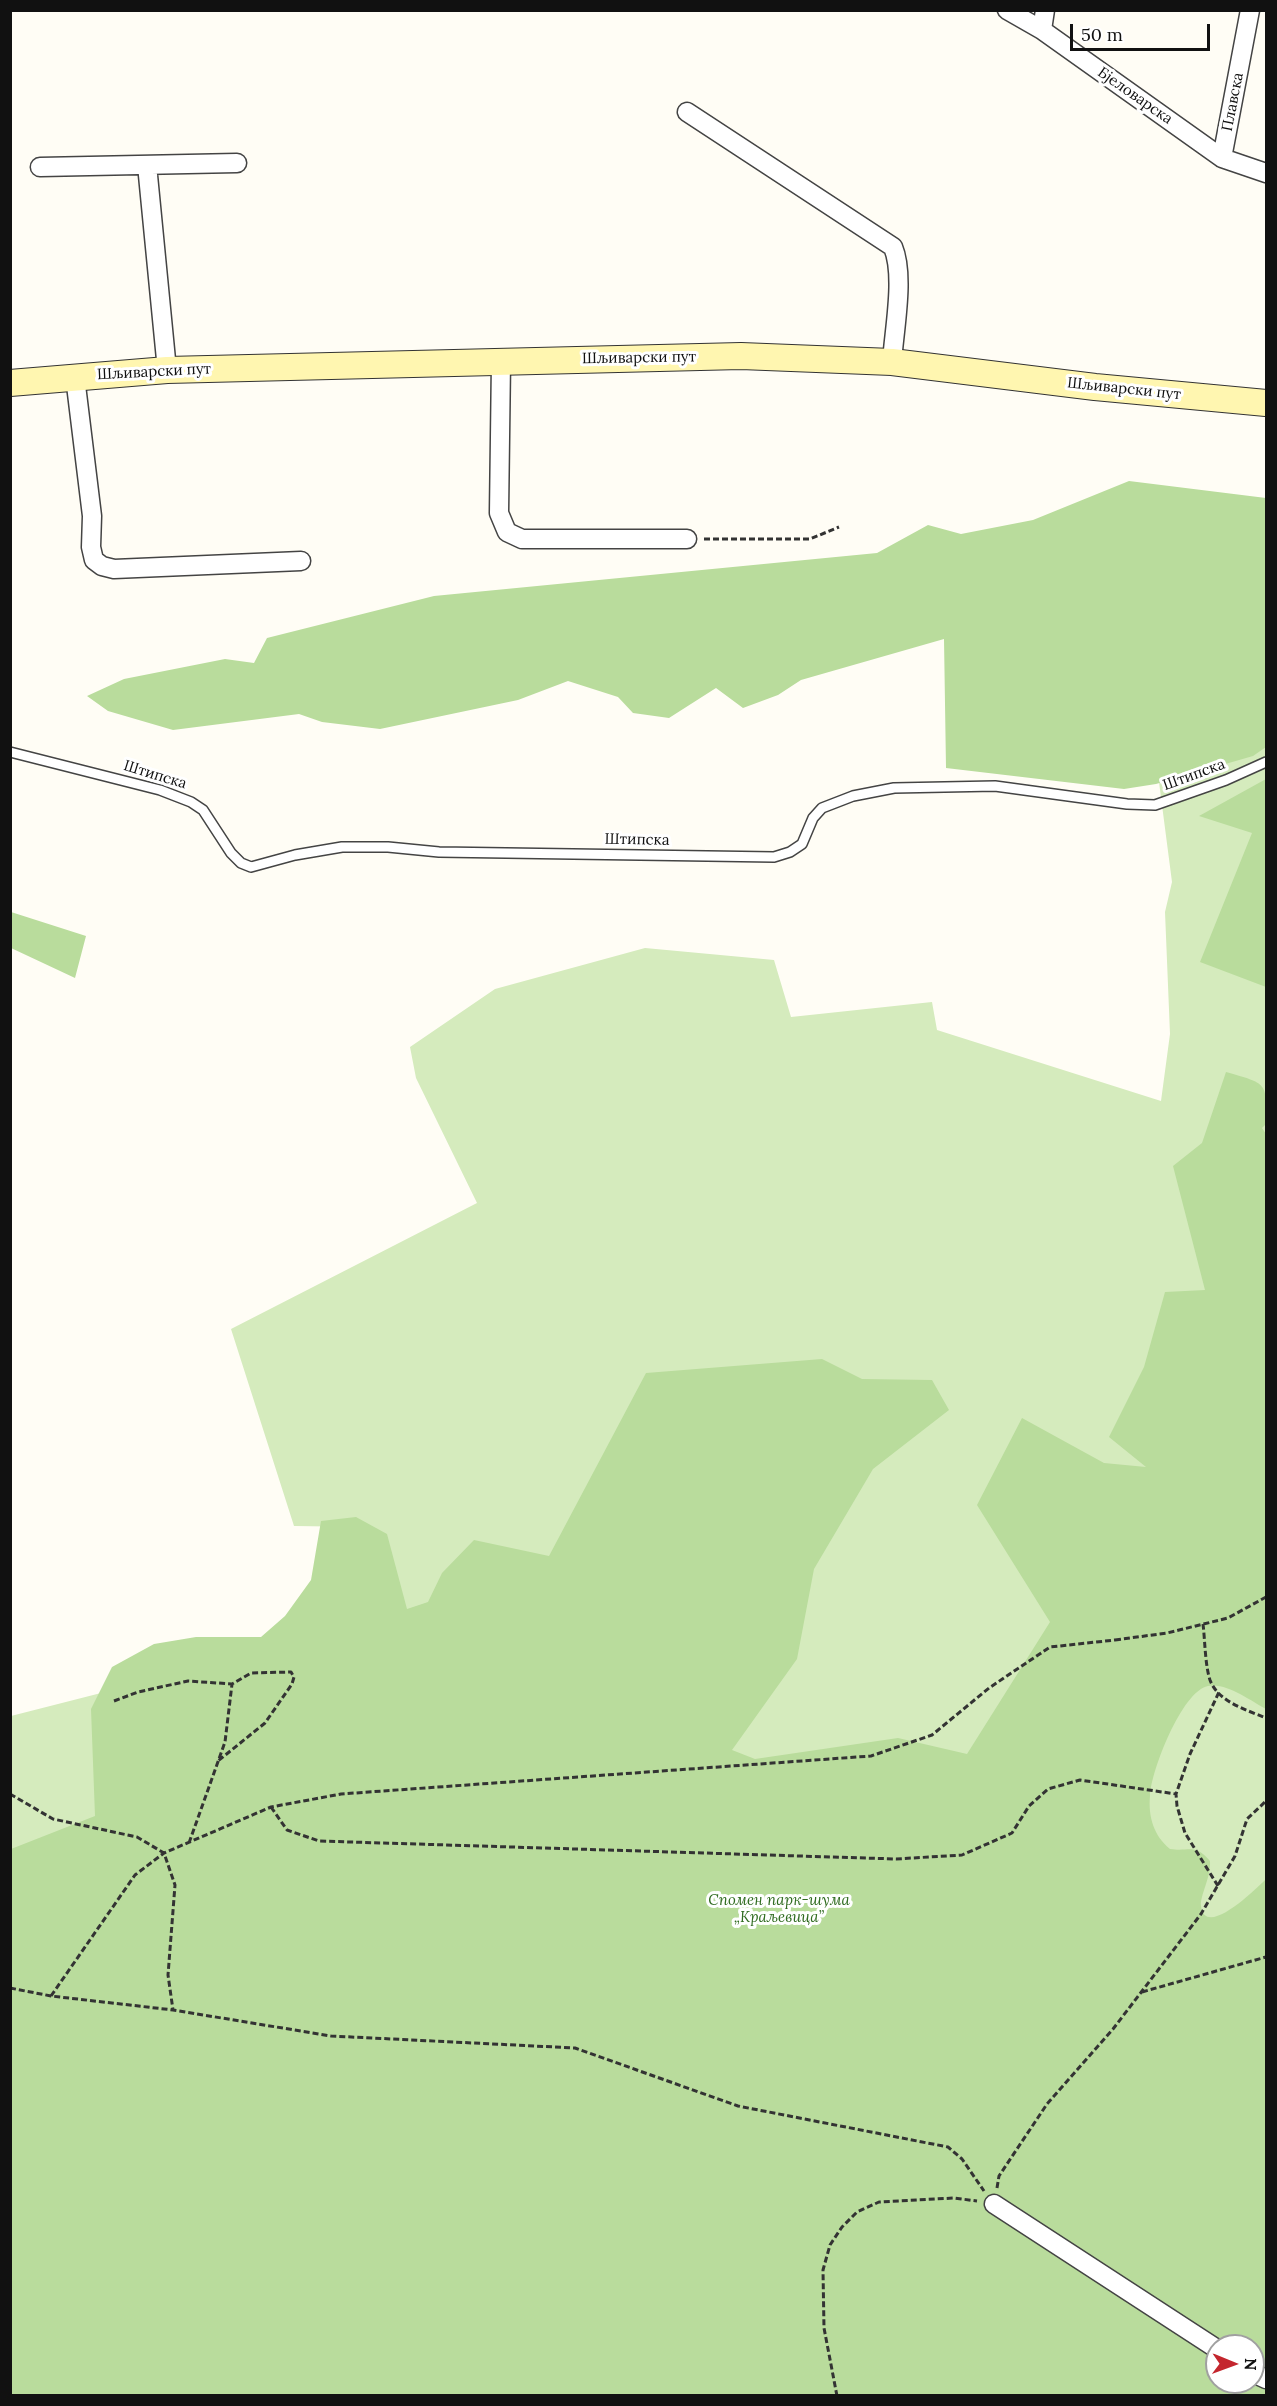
<!DOCTYPE html>
<html>
<head>
<meta charset="utf-8">
<style>
  body { margin:0 }
  #map { position:relative; width:1277px; height:2406px; overflow:hidden; background:#fffdf5; font-family:Lora,serif }
  canvas { display:block }
  .frame { position:absolute; inset:0; border:12px solid #111; pointer-events:none }
  .north { position:absolute; left:1205px; top:2334px; width:60px; height:60px; box-sizing:border-box; background:#fff; border:2px solid #a0a0a0; border-radius:50%; rotate:91deg; font-size:16px; font-weight:700; line-height:24px; text-align:center; color:#111 }
  .north::after { content:''; display:block; margin:auto; width:21px; height:27px; background:#c4262e; clip-path:polygon(50% 0,100% 100%,50% 72%,0 100%) }
  .scale { position:absolute; left:1070px; top:24px; width:140px; height:27px; box-sizing:border-box; border:3px solid #111; border-top:0; padding-left:8px; font-size:18px; line-height:21px; white-space:nowrap; color:#111; -webkit-text-stroke:4px #fff; paint-order:stroke }
</style>
</head>
<body>
<div id="map">
<canvas width="1277" height="2406"></canvas>
<div class="frame"></div>
<div class="north">N</div>
<div class="scale">50 m</div>
</div>
<script>
const context = document.querySelector('canvas').getContext('2d');
context.lineJoin = 'round';
function fill(path, color) {
  context.fillStyle = color;
  context.fill(path, 'evenodd');
}
function strokePath(path, color, width, dash) {
  context.strokeStyle = color;
  context.lineWidth = width;
  context.lineCap = dash ? 'butt' : 'round';
  context.setLineDash(dash || []);
  context.stroke(path);
}
function label(font, color, halo, rows, align = 'center') {
  context.font = font + ' Lora,serif';
  context.lineWidth = 6;
  context.setLineDash([]);
  context.textBaseline = 'middle';
  context.strokeStyle = halo;
  context.fillStyle = color;
  for (const [text, x, y, turn = 0] of rows) {
    context.save();
    context.translate(x, y);
    context.rotate((+turn || 0) * Math.PI / 180);
    context.textAlign = isNaN(turn) ? turn : align;
    if (halo) context.strokeText(text, 0, 0);
    context.fillText(text, 0, 0);
    context.restore();
  }
}
fill(new Path2D(`
  M1127,536L1266,580V2395L11,2396V1716L242,1657L379,1635L366,1527L294,1526L231,1329L477,1203L416,1078L410,1047L495,989L645,948L774,960L791,1017L932,1002L937,1030L1161,1101L1170,1034L1165,912L1172,882ZM1217,2346H1253V2382H1217Z`), '#d5ebbd');
fill(new Path2D(`
  M1129,481L1266,498V747L1253,756L1156,784L1124,789L946,768L944,639L801,680L778,695L743,708L716,688L669,718L633,713L618,697L568,681L518,700L380,729L322,722L299,714L173,730L108,711L87,696L124,679L225,659L254,663L267,638L434,596L877,553L928,525L961,534L1033,520Z
  M1266,779V987L1200,962L1252,833L1199,816Z
  M11,912L86,936L75,978L11,948Z
  M1226,1072C1267,1084 1267,1081 1266,1124L1262,1128L1266,1134V1709C1251,1701 1226,1682 1208,1686C1182,1691 1151,1771 1150,1796C1148,1817 1154,1836 1170,1849C1190,1852 1194,1843 1210,1861C1211,1878 1200,1895 1201,1906C1205,1940 1258,1887 1266,1879V2395L11,2396V1849L95,1816L91,1709L112,1667L154,1644L196,1637H261L285,1616L311,1580L321,1521L356,1517L387,1534L407,1609L428,1602L442,1573L474,1540L549,1556L646,1373L822,1359L862,1379L932,1380L949,1410L873,1469L814,1569L797,1659L732,1750L755,1759L898,1738L967,1754L1050,1622L977,1505L1022,1418L1104,1463L1146,1467L1109,1437L1144,1367L1165,1292L1205,1290L1173,1166L1202,1143ZM1217,2346H1253V2382H1217Z`), '#b9dc9c');
const lane = new Path2D(`
  M10,752L160,790L191,802L203,810L231,853L241,863L251,867L295,855L342,847H388L439,852L774,857L790,852L802,844L813,818L822,808L853,796L894,788L995,786L1127,804L1155,805L1226,780L1266,762`);
const street = new Path2D(`
  M1007,10L1042,30L1222,158L1266,173
  M1042,30L1045,10
  M687,112L893,247C905,276 894,330 892,362
  M1222,158L1250,10
  M147,165L167,370
  M40,167L237,163
  M501,361L499,513L507,532L522,539H687
  M75,377L92,516L91,547L94,560L102,566L114,569L301,561
  M994,2204L1217,2349
  M1253,2373L1266,2379`);
const secondary = new Path2D(`
  M10,383L167,370L741,356L892,362L1095,387L1266,403`);
strokePath(lane, '#444', 12);
strokePath(street, '#444', 21);
strokePath(secondary, '#333', 28);
strokePath(new Path2D(`
  M704,539H810L839,527
  M1203,1624C1205,1640 1205,1665 1210,1680C1218,1702 1247,1710 1266,1718
  M1115,1640L1167,1633L1228,1618L1266,1597
  M114,1701L138,1692L188,1681L232,1684L251,1673L291,1672L294,1677L292,1684L265,1723L218,1761
  M10,1794L53,1819L137,1837L164,1853L175,1885L168,1975L173,2010
  M271,1807L287,1830L319,1841L896,1859L962,1855L1012,1833L1029,1806L1048,1789L1080,1780L1176,1794
  M189,1843L225,1742L232,1684
  M1218,1886L1185,1833L1177,1806L1176,1794L1190,1754L1219,1692
  M10,1988L51,1996L173,2010L331,2036L575,2048L738,2106L948,2147L962,2159L984,2191
  M1142,1992L1266,1957
  M51,1996L135,1875L164,1853L271,1807L341,1794L871,1756L932,1735L989,1688L1050,1647L1115,1640
  M997,2188L999,2176L1047,2104L1113,2029L1201,1914L1235,1856L1247,1819L1266,1801
  M837,2396L824,2328L823,2270L830,2245L842,2227L857,2212L879,2202L954,2198L977,2201`), '#333', 3, [6, 3]);
strokePath(lane, '#fff', 9);
strokePath(street, '#fff', 18);
strokePath(secondary, '#fff6b0', 26);
label('15px', '#111', '#fff', [
  ["Бјеловарска",1135,96,35],
  ["Плавска",1233,102,-79],
  ["Шљиварски пут",639,358,-1],
  ["Шљиварски пут",154,372,-3],
  ["Шљиварски пут",1124,389,6],
  ["Штипска",155,775,17],
  ["Штипска",1194,775,-20],
  ["Штипска",637,840,1]
]);
label('italic 15px', '#2f6b1f', '#fff', [
  ["Спомен парк-шума",779,1901],
  ["„Краљевица”",779,1918]
]);
</script>
</body>
</html>
